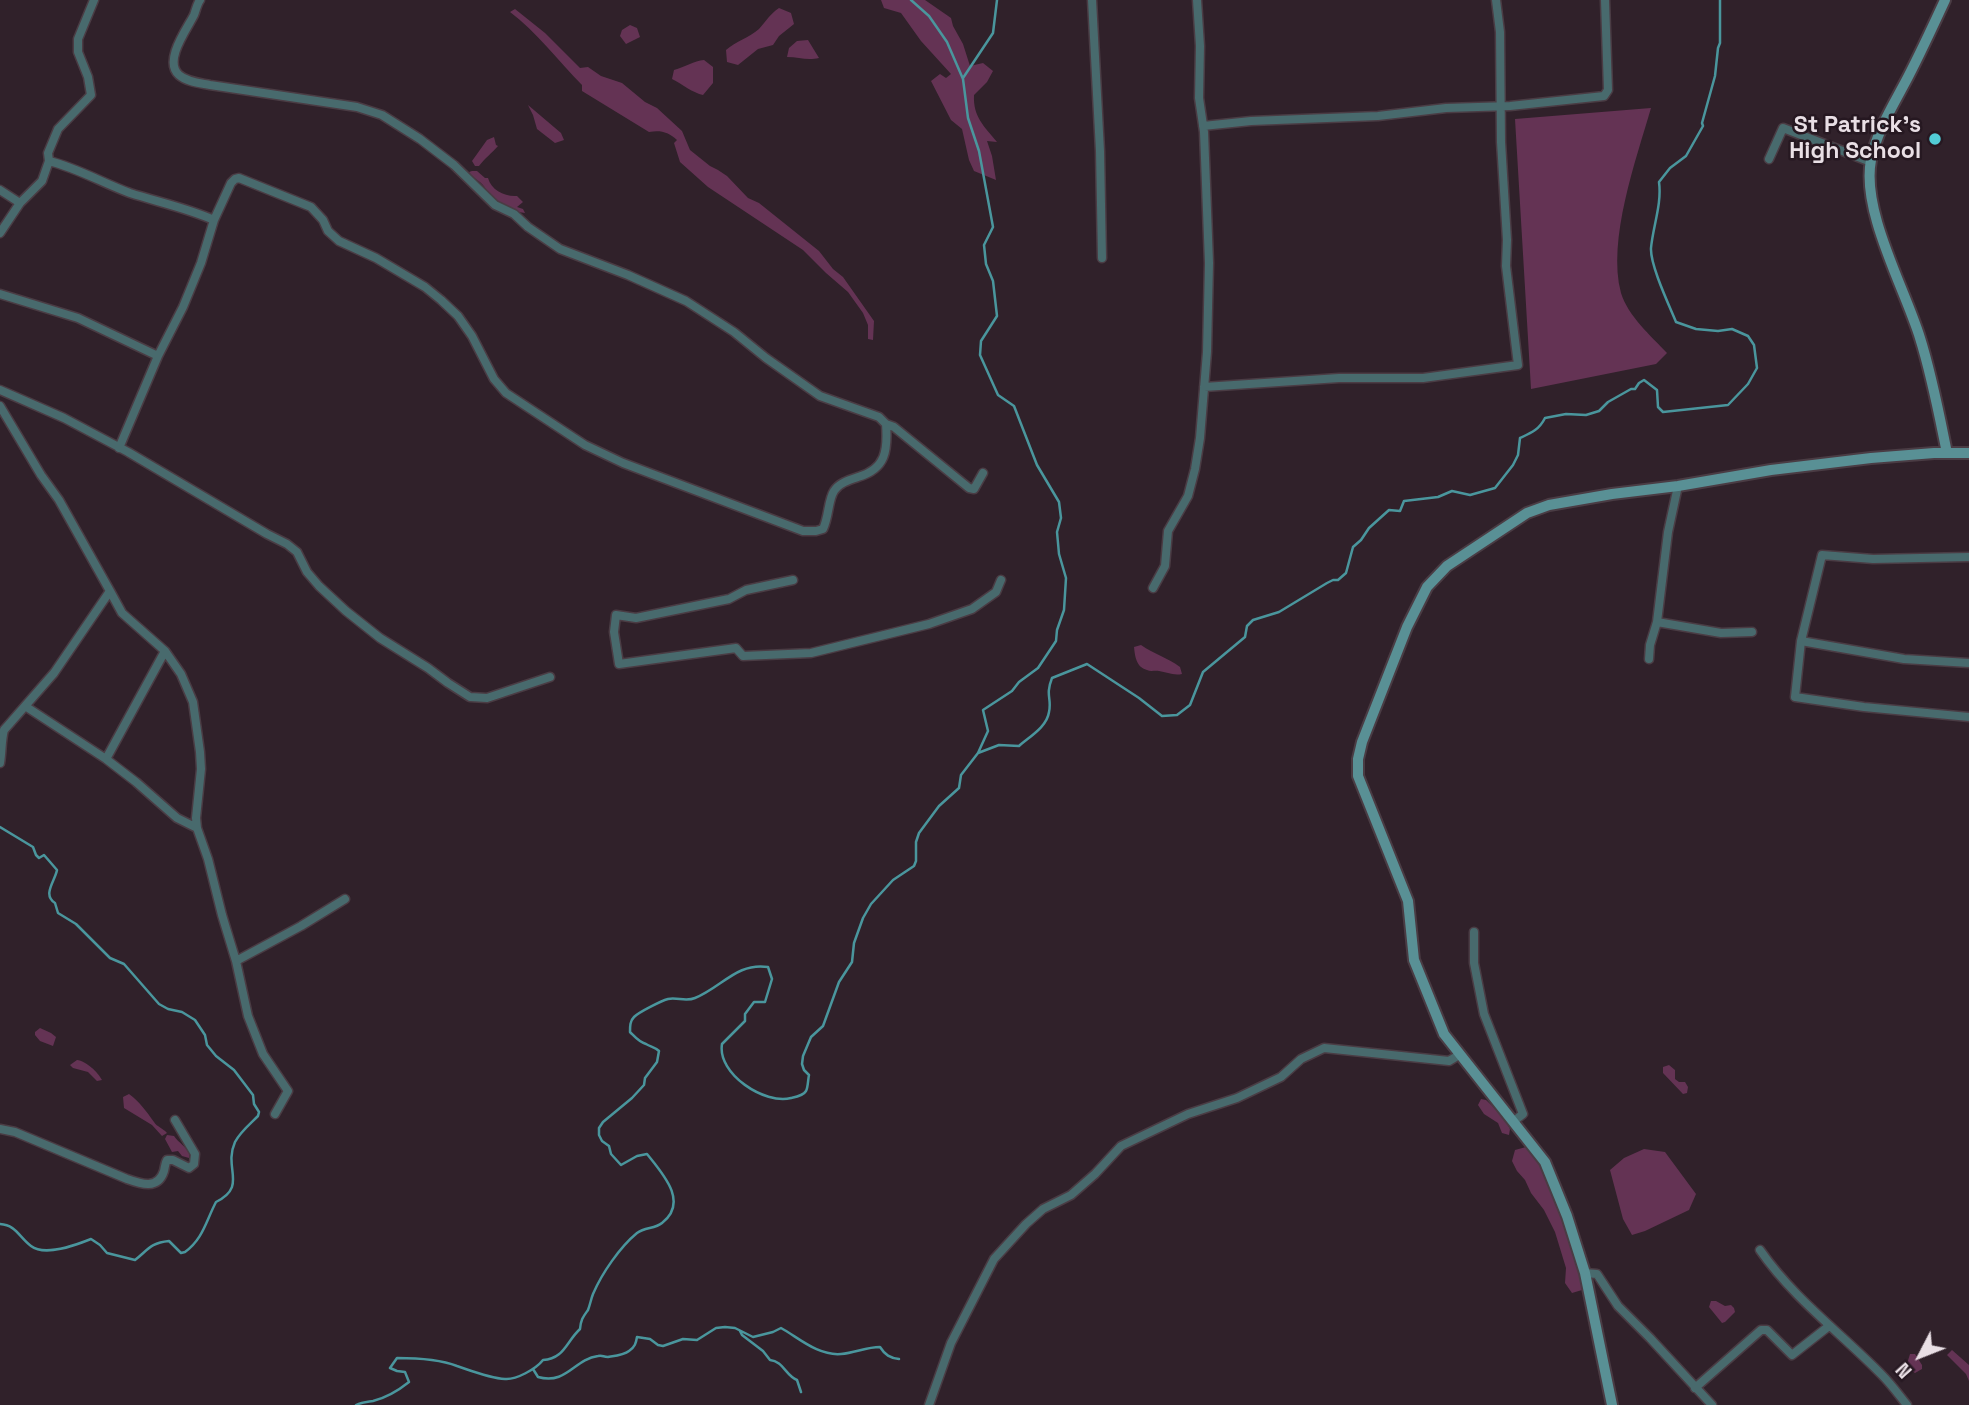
<!DOCTYPE html>
<html>
<head>
<meta charset="utf-8">
<style>
  body { margin:0 }
  #map { position:relative; width:1969px; height:1405px; overflow:hidden; background:#30212a; font-family:"Space Grotesk",sans-serif }
  canvas { display:block }
  .north { position:absolute; left:1885px; top:1321px; width:70px; height:70px; -webkit-text-stroke:5px #261821; paint-order:stroke; rotate:228deg; font-size:19px; font-weight:700; line-height:28px; text-align:center; color:#e9dfe5 }
  .north::after { content:''; display:block; margin:auto; width:24px; height:32px; background:#e9dfe5; clip-path:polygon(50% 0,100% 100%,50% 72%,0 100%) }
</style>
</head>
<body>
<div id="map">
<canvas width="1969" height="1405"></canvas>
<div class="north">N</div>
</div>
<script>
const context = document.querySelector('canvas').getContext('2d');
context.lineJoin = 'round';
function fill(path, color) {
  context.fillStyle = color;
  context.fill(path, 'evenodd');
}
function strokePath(path, color, width, dash) {
  context.strokeStyle = color;
  context.lineWidth = width;
  context.lineCap = dash ? 'butt' : 'round';
  context.setLineDash(dash || []);
  context.stroke(path);
}
function label(font, color, halo, rows, align = 'center') {
  context.font = font + ' "Space Grotesk",sans-serif';
  context.lineWidth = 5;
  context.setLineDash([]);
  context.textBaseline = 'middle';
  context.strokeStyle = halo;
  context.fillStyle = color;
  for (const [text, x, y, turn = 0] of rows) {
    context.save();
    context.translate(x, y);
    context.rotate((+turn || 0) * Math.PI / 180);
    context.textAlign = isNaN(turn) ? turn : align;
    if (halo) context.strokeText(text, 0, 0);
    context.fillText(text, 0, 0);
    context.restore();
  }
}
fill(new Path2D(`
  M881,0H925L951,18L953,26L963,44L970,66L983,63L993,71L987,82L974,95C973,117 984,126 997,142L987,141L992,156L996,180L974,171L969,160L962,129L951,120L931,81L940,74L946,78L951,74L921,41L901,13L884,8Z
  M779,8L791,13L794,24L779,36L773,45L758,49L738,65L727,62L726,50C736,41 749,38 759,29C766,21 770,14 779,8Z
  M515,9L545,33L580,68L588,67L601,76L622,83L645,102L657,108L682,131L690,150L710,166L718,170L727,176L748,198L759,203L819,251L833,269L843,277L874,321L873,340L868,339V325L863,313L848,292L826,273L803,250L708,187L680,162L674,143L677,140C668,132 661,130 649,132L582,91V85C559,62 536,31 510,12Z
  M630,25L637,28L640,37L626,44L620,36L622,30Z
  M808,40L819,58C807,61 799,57 787,57L789,48L797,41Z
  M704,60L713,67V83L703,95C693,93 682,84 672,79L674,70C685,67 694,61 704,60Z
  M528,105L561,133L564,140L555,143L537,129L533,115Z
  M1651,108C1636,160 1607,240 1621,293C1628,316 1651,336 1667,353L1656,364L1531,389L1515,119Z
  M494,137L496,145L498,146C492,153 485,158 479,166H475L472,161L487,140Z
  M472,171H477L485,178H488C491,190 505,197 517,196L523,202L517,207L523,209L525,213C512,212 499,203 489,194C487,191 485,187 482,184C477,179 473,179 469,172Z
  M1141,645C1154,654 1168,658 1180,667L1182,674C1173,676 1167,672 1159,671C1155,670 1151,672 1147,670C1136,667 1135,656 1134,647Z
  M40,1028L51,1033L56,1037L53,1046L40,1041L35,1035V1032Z
  M77,1060C86,1061 98,1072 102,1080L97,1081L88,1072L73,1068L70,1065Z
  M1669,1065L1675,1070V1079L1679,1082H1685L1688,1087L1687,1093L1683,1094L1663,1073V1067Z
  M129,1094C140,1102 146,1111 154,1122C157,1127 163,1128 167,1133L162,1136L152,1125L124,1108L123,1097Z
  M1481,1099L1486,1100L1503,1116L1510,1129L1509,1135L1502,1133L1498,1123L1484,1114L1478,1105Z
  M167,1135L174,1136C179,1143 185,1146 190,1153L189,1158L182,1156L178,1151L172,1152L165,1139Z
  M1526,1147L1539,1159L1554,1193L1576,1258L1582,1290L1572,1293L1565,1283L1566,1268L1555,1232L1544,1210L1531,1193L1525,1180L1517,1171L1512,1161L1515,1150Z
  M1644,1149L1665,1152L1696,1194L1689,1210L1645,1231L1632,1235L1623,1219L1610,1170L1624,1158Z
  M1711,1301H1716L1725,1306L1731,1305L1734,1308L1735,1312L1725,1322L1722,1323L1709,1307Z
  M1952,1350L1969,1365V1381L1966,1374L1947,1355Z
  M1910,1354H1915L1922,1365V1369L1915,1373L1906,1367Z`), '#643354');
strokePath(new Path2D(`
  M963,78L993,33L997,0
  M978,753L999,745L1019,746C1029,737 1047,727 1049,712C1052,698 1045,696 1052,678L1087,664L1139,698L1162,716L1177,715L1190,705L1203,672L1245,637L1247,626L1253,620L1279,612L1327,583L1333,580H1338L1346,573L1353,547L1361,540L1369,528L1389,510L1400,511L1404,501L1438,497L1452,491L1470,495L1495,488L1513,465L1518,455L1520,438C1531,433 1539,430 1545,418L1566,414L1586,415L1599,411L1608,402L1631,389H1635L1639,383L1644,380L1657,390L1658,407L1663,412L1728,405L1748,384L1757,368L1754,345L1748,336L1732,329L1718,331L1696,329L1676,322C1669,305 1650,265 1651,248C1653,226 1662,204 1659,182L1670,168L1686,156L1703,126L1702,123L1715,76L1718,48L1720,43V0
  M0,827L33,847L36,855L39,858L44,855L57,870C55,881 42,895 55,903L58,913L76,924L110,958L124,964L159,1004L168,1009L182,1012L195,1020L205,1035L207,1045L216,1056L234,1070L253,1095L254,1104L259,1112L258,1116C250,1124 240,1132 235,1142C223,1169 248,1186 216,1202C206,1221 203,1239 185,1252L181,1253L169,1241C150,1243 148,1250 135,1260L107,1253L100,1245L91,1239C76,1245 45,1257 31,1246C19,1237 16,1225 0,1224
  M740,1331L742,1335L763,1351L770,1360C783,1361 786,1376 797,1380L801,1392
  M533,1369L538,1377C567,1385 574,1359 598,1356C603,1355 603,1357 608,1357C614,1356 624,1355 629,1351C635,1347 636,1343 637,1337L650,1339L658,1345L663,1346L683,1339L697,1340L716,1328L725,1327L735,1328L753,1337L773,1332L781,1328C799,1338 818,1356 841,1354C855,1353 866,1347 880,1347C885,1355 890,1358 899,1359
  M356,1405C362,1402 366,1402 373,1401C385,1398 399,1390 409,1382L405,1372L397,1371L390,1368L397,1358C417,1358 439,1359 457,1366C472,1371 489,1378 505,1379C516,1380 536,1369 543,1360C564,1359 566,1342 580,1329C581,1319 583,1317 588,1310C590,1305 591,1299 593,1294C602,1273 620,1247 637,1233C645,1227 655,1229 662,1223C689,1202 663,1174 647,1154L637,1156L621,1165L611,1154L609,1146L602,1141L599,1135V1128L603,1122L632,1098L644,1085L645,1078L657,1062L659,1051C655,1047 651,1047 646,1044C639,1042 635,1037 630,1032C630,1026 630,1021 634,1017C639,1012 661,1001 668,999C677,997 686,1002 695,998C721,988 737,962 768,967L772,979L765,1002H754L745,1014V1021L722,1044C717,1074 765,1105 791,1098C796,1097 803,1096 806,1091C808,1088 808,1079 809,1075L804,1070L802,1064L803,1056L811,1037L823,1026L839,982L852,962L854,943L863,918L871,904L893,880L914,866L916,861V842L919,833L939,806L959,788L961,775L978,753L988,731L983,710L1012,691L1019,682L1038,668L1056,641L1057,630L1064,610L1066,578L1059,554L1057,532L1061,518L1059,502L1037,465L1014,406L998,395L980,355L981,341L997,316L993,281L986,264L984,245L993,227L979,151L968,118L963,79L947,42L929,16L911,0`), '#4a969d', 2.5);
const street = new Path2D(`
  M1092,0L1100,151L1102,258
  M1203,126L1251,121L1378,116L1446,108L1510,106L1604,96L1608,90L1605,0
  M1769,159L1783,128L1871,162
  M49,161C77,168 103,183 130,193C158,202 187,208 214,220L231,183L235,179L239,178L311,207L323,220L328,231L339,241L376,258L425,287L441,300L458,316L472,336L494,379L506,393L585,445L623,463L803,531H816L823,529C829,517 828,500 834,491C839,483 849,480 858,477C886,469 888,450 886,424L879,417L820,396L766,358L734,332L686,301L628,275L560,249L528,227L514,214L495,205L454,165L420,139L382,115L357,107L210,85C200,83 187,82 179,75C163,61 187,29 194,15C196,10 197,4 200,0
  M0,190L20,203
  M0,233L20,203L42,181L49,161L48,153L58,129L91,95L88,77L78,52V39L94,0
  M0,294L78,318L158,356
  M1204,387L1339,378H1423L1518,365L1506,266L1507,240L1501,142L1500,32L1496,0
  M0,390L64,418L128,452L267,534L287,544L297,552L307,572L319,586L346,611L380,638L428,668L448,683L470,697L487,698L550,677
  M0,406L41,475L59,500L110,591L54,673L4,730C1,741 2,752 0,763
  M886,424L894,427L969,488L974,489L983,473
  M119,448L158,356L183,307L201,263L214,220
  M1969,557L1873,559L1822,555L1801,641L1795,697L1864,707L1969,717
  M793,580L746,590L729,599L636,618L616,615L614,632L619,664L736,648L743,656L811,653L929,624L972,609L996,592L1001,580
  M1153,588L1165,566L1168,531L1188,496L1195,469L1200,438L1207,352L1209,263L1204,132L1199,98L1200,46L1197,0
  M110,591L122,613L165,651L181,674L193,702L200,752L201,769L196,818L197,828
  M1657,622L1721,633L1752,632
  M1801,641L1904,659L1969,663
  M1649,659L1650,645L1657,622L1668,532L1678,486
  M25,706L106,759L136,782L177,818L197,828L208,859L222,915L236,961L248,1016L263,1054L288,1091L275,1114
  M106,759L165,651
  M1474,932V963L1484,1014L1523,1114L1514,1121
  M236,961L301,926L345,899
  M0,1129L15,1132L127,1179C141,1184 158,1190 164,1171C165,1167 165,1163 167,1160H173L189,1168L194,1164L195,1154L175,1120
  M1760,1250C1794,1299 1841,1333 1882,1375C1891,1384 1899,1395 1907,1405
  M1585,1273L1597,1274L1618,1306L1650,1338L1712,1405
  M1695,1388L1761,1330H1767L1792,1355L1829,1326
  M929,1405L951,1343L994,1259L1026,1224L1043,1209L1071,1195L1095,1174L1121,1146L1188,1114L1237,1098L1281,1077L1301,1059L1324,1048L1449,1061L1459,1055`);
const secondary = new Path2D(`
  M1945,0C1933,26 1921,52 1908,77C1894,104 1877,130 1871,160C1861,211 1905,289 1920,338C1932,376 1939,414 1947,453
  M1612,1405L1585,1273L1567,1216L1545,1162L1444,1034L1414,960L1408,901L1358,776V759L1362,742L1407,627L1427,587L1447,566L1527,513L1549,505L1612,494L1678,486L1771,470L1871,458L1934,453H1969`);
strokePath(street, '#4a3c44', 11);
strokePath(secondary, '#4a3c44', 14);
strokePath(street, '#486a6d', 8);
strokePath(secondary, '#599095', 10);
for (const [x, y, r, color] of [
  [1935,139,7,"#52ccd6"]
]) {
  const dot = new Path2D();
  dot.arc(x, y, r, 0, 2 * Math.PI);
  context.fillStyle = color;
  context.fill(dot);
  strokePath(dot, '#261821', 2.5);
}
label('bold 23px', '#e9dfe5', '#261821', [
  ["St Patrick's",1921,126],
  ["High School",1921,152]
], 'right');
</script>
</body>
</html>
